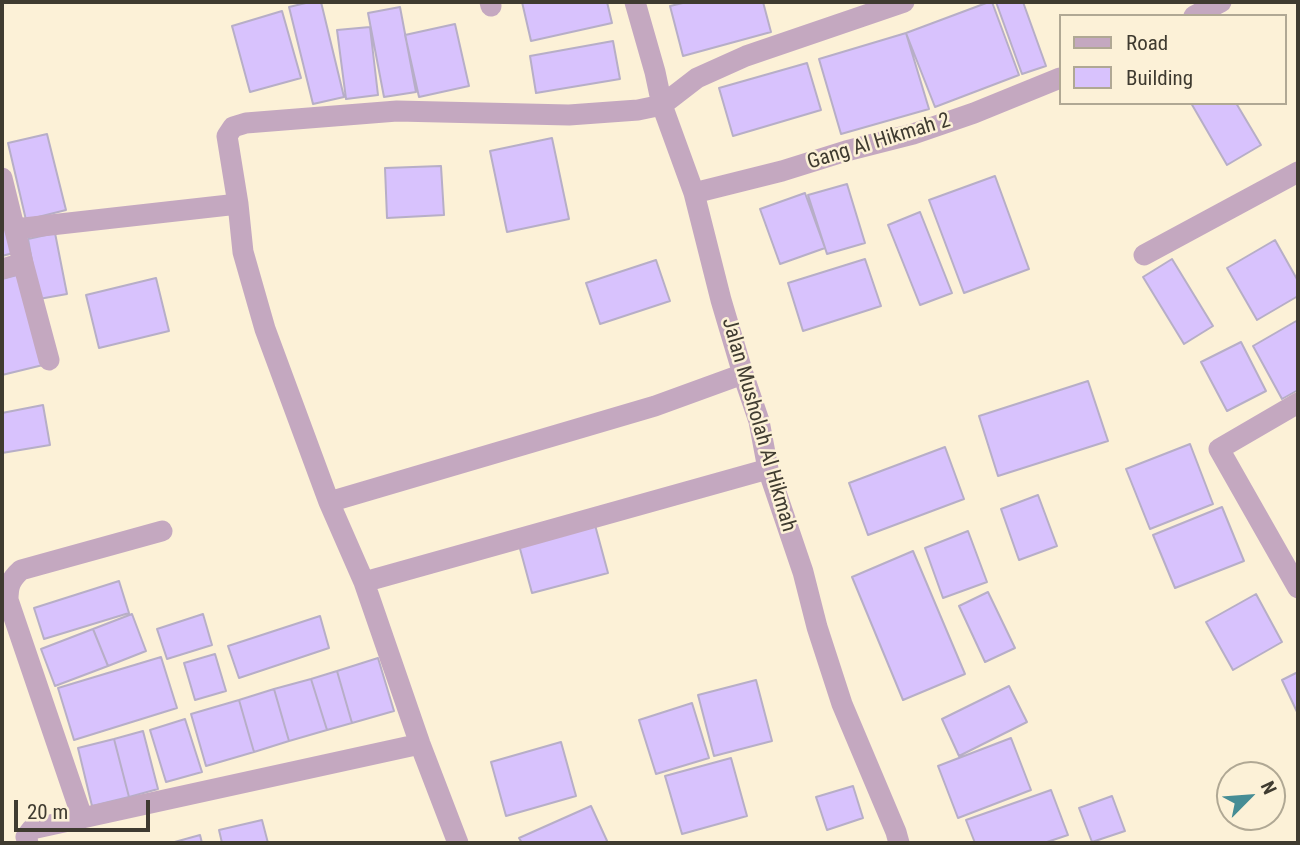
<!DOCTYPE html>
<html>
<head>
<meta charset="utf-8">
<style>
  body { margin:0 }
  #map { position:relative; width:1300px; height:845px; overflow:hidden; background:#fcf1d7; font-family:"Roboto Condensed",sans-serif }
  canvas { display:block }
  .frame { position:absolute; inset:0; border:4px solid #3f3b30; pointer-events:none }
  .legend { position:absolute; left:1059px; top:14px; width:228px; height:91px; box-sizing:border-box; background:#fcf1d7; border:2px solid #b0a894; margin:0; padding:9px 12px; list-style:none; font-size:21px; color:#3f3b30 }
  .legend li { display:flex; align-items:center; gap:14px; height:35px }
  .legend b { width:35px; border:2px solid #b0a894 }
  .north { position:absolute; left:1216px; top:761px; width:70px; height:70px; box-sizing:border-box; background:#fcf1d7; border:2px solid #b0a894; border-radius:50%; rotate:65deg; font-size:19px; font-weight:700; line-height:28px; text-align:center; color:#3f3b30 }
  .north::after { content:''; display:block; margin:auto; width:24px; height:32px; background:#468d95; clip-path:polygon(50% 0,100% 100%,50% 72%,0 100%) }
  .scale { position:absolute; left:14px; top:800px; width:136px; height:32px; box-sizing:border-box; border:4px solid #3f3b30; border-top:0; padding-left:9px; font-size:21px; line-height:24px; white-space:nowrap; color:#3f3b30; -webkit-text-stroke:5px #fcf1d7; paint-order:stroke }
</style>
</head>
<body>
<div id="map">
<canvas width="1300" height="845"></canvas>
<div class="frame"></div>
<ul class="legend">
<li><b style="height:9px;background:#c4a8c0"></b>Road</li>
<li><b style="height:19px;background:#d8c2fd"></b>Building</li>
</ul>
<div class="north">N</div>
<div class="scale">20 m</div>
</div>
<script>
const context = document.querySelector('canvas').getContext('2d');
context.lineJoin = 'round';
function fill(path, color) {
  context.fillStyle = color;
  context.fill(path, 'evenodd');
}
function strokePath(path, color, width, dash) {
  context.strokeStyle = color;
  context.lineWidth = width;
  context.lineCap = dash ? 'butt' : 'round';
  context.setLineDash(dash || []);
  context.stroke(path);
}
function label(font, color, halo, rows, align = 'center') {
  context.font = font + ' "Roboto Condensed",sans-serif';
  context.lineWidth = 5;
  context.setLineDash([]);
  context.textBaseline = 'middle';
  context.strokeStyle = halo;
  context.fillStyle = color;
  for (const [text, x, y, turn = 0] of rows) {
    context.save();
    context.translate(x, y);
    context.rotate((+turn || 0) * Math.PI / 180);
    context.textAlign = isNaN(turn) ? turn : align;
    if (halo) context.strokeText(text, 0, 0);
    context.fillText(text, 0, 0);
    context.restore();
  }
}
const building = new Path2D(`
  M310,2H321L344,97L313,104L289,7Z
  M522,2H607L612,23L531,41Z
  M687,2H763L771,32L683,56L670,6Z
  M989,2H992L1019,75L935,107L906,33Z
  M996,2H1023L1046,66L1022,74Z
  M400,7L416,92L384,97L368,13Z
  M282,11L301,78L250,92L232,26Z
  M455,24L469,86L419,97L405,35Z
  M370,27L378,95L346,99L337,30Z
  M906,33L929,109L841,134L819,59Z
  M613,41L620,79L536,93L530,56Z
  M807,63L821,110L733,136L719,88Z
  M1191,103H1236L1261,145L1227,165Z
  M47,134L66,210L26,220L8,143Z
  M552,138L569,219L507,232L490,151Z
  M441,166L444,215L387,218L385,168Z
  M995,176L1029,269L964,293L929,200Z
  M847,184L865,243L827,254L808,195Z
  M2,193L17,252L2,256Z
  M805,193L825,248L780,264L760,209Z
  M920,212L952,293L920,305L888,225Z
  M55,233L67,294L39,299L28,239Z
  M1275,240L1298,281V296L1257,320L1227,268Z
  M865,259L881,306L803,331L788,283Z
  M1172,259L1213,326L1184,344L1143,277Z
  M656,260L670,301L600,324L586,283Z
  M21,274L43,365L2,375V279Z
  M156,278L169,331L99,348L86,295Z
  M1298,320V390L1282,399L1253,346Z
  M1241,342L1266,391L1227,411L1201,362Z
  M1088,381L1108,441L998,476L979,416Z
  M43,405L50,445L2,453V413Z
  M1190,444L1213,504L1150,529L1126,469Z
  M945,447L964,499L868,535L849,483Z
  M1038,495L1057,546L1019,560L1001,509Z
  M1222,507L1244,561L1175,588L1153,535Z
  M595,525L608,573L532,593L519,545Z
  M968,531L987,582L943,598L925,548Z
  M913,551L965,674L903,700L852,577Z
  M119,581L129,613L44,639L34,608Z
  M988,592L1015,648L985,662L959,606Z
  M1256,594L1282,642L1233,670L1206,622Z
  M132,614L146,651L108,666L93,629Z
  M203,614L212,645L167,659L157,629Z
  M320,616L329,648L239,678L228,646Z
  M93,629L108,666L55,686L41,649Z
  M215,654L226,691L195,700L184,663Z
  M161,657L177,708L74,740L58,688Z
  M378,658L394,711L352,723L337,671Z
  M337,671L352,723L327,730L311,679Z
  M1298,672V714L1282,680Z
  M311,679L327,730L289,741L274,689Z
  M756,680L772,741L714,756L698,695Z
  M1009,686L1027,722L959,756L942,719Z
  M274,689L289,741L254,752L239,700Z
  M239,700L254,752L206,766L191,714Z
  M692,703L709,758L656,774L639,720Z
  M185,719L202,772L166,782L150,730Z
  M143,731L158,789L129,797L114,739Z
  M1011,738L1031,790L958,818L938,766Z
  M114,739L129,797L92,806L78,748Z
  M561,742L576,796L506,816L491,762Z
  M731,758L747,816L682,834L665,776Z
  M853,786L863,818L827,830L816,797Z
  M1051,790L1068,835L1044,843H975L966,820Z
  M1112,796L1125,831L1092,842L1079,808Z
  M591,806L608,843H522L519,838Z
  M262,820L268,843H222L219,830Z
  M200,835L202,843H171Z`);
fill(building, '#d8c2fd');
strokePath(building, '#b7aec7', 2);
strokePath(new Path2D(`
  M490,2L491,6
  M635,2L655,72L662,105L694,193L721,300L743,374L759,421L768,469L803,572L817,627L842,704L896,832L899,843
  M1194,16L1221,2
  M2,178L23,263L49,360
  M694,193L782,171L846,151L913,134L974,113L1060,78
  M15,229L238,204
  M1144,255L1298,172
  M2,269L23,263
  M1298,403L1219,449L1298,588
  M329,502L655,406L743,374
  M364,582L768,469
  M82,817L8,600C8,586 10,580 21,570L162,531
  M28,843L26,837L32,829L420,744
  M458,843L420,744L364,582L329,502L265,329L243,252L238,204L227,136L233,127L246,123L397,111L569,115L638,110L662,105L697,78L746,56L904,2`), '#c4a8c0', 21);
label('21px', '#3f3b30', '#fcf1d7', [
  ["Gang Al Hikmah 2",879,142,-17],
  ["Jalan Musholah Al Hikmah",758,425,74]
]);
</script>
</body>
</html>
